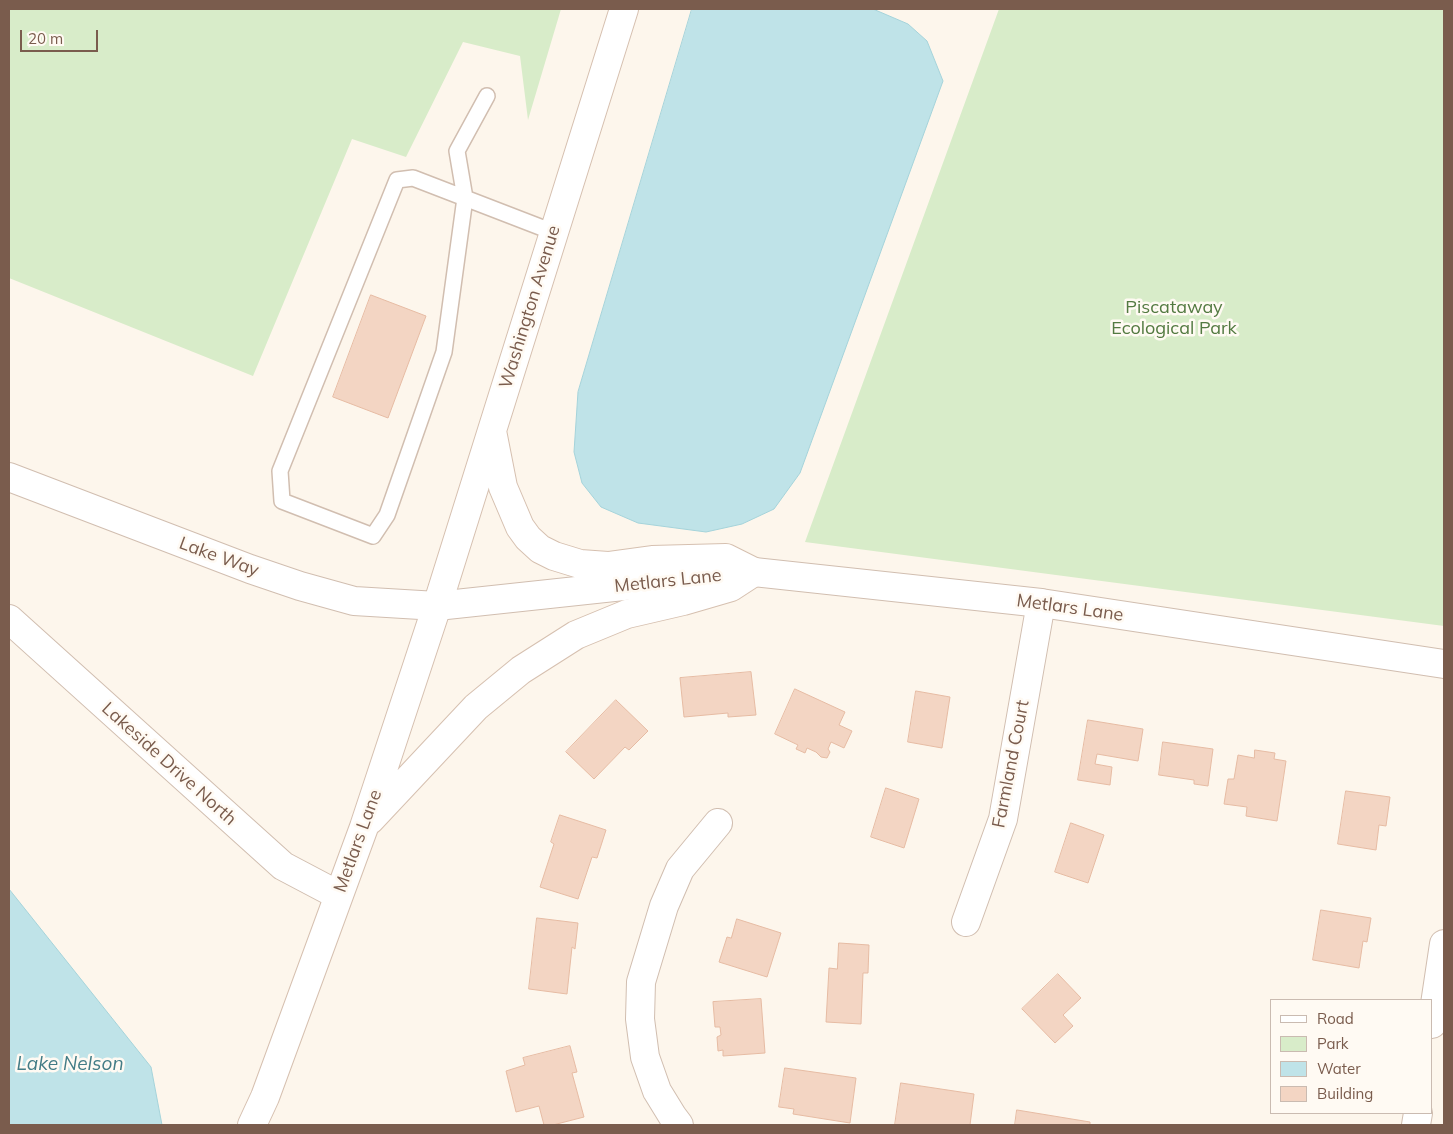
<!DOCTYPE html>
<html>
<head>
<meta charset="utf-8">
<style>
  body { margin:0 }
  #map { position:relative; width:1453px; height:1134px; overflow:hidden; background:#fdf6ec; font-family:Mulish,sans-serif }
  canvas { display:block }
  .frame { position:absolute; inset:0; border:10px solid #7a5c4d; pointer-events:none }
  .legend { position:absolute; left:1270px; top:999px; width:162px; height:115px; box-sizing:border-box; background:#fffaf3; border:1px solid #cabbb1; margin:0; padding:6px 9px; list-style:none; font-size:15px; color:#7a5c4d }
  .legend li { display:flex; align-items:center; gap:10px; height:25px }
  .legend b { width:25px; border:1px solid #cabbb1 }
  .scale { position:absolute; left:20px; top:30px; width:78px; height:22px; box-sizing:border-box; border:2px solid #7a5c4d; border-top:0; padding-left:6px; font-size:15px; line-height:18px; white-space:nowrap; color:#7a5c4d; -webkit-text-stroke:4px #fffaf3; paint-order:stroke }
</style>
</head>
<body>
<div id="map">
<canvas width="1453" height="1134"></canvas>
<div class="frame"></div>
<ul class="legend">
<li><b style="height:6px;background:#fff"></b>Road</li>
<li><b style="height:14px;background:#d8ecc9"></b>Park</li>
<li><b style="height:14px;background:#bfe3e8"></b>Water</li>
<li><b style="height:14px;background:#f3d5c3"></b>Building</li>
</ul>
<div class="scale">20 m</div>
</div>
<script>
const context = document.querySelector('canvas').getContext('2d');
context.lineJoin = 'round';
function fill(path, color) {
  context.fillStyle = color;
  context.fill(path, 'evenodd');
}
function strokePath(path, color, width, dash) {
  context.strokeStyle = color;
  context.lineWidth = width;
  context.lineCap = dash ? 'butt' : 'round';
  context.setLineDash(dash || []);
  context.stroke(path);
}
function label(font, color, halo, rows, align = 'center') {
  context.font = font + ' Mulish,sans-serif';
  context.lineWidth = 5;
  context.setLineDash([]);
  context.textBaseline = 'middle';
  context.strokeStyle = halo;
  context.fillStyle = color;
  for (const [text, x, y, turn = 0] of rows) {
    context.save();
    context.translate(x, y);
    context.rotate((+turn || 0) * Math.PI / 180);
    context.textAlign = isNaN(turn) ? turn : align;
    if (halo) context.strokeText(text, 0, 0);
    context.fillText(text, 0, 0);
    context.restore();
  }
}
fill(new Path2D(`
  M9,9H561L528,120L520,56L463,42L406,157L352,139L253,376L9,278Z
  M999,9H1444V626L805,542Z`), '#d8ecc9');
const water = new Path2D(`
  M692,9H873L908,24L927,41L943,81L800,473L774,509L742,524L706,532L638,523L601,507L582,483L574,452L578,392Z
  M9,889L151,1067L162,1125H9Z`);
fill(water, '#bfe3e8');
strokePath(water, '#a5d3da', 1);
const building = new Path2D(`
  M371,295L426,316L388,418L333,397Z
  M751,672L756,715L728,717V713L684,717L680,678Z
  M795,689L845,712L839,725L852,731L844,748L831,742L828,749L830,752L827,758L821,757L816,752L807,748L805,753L796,749L798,745L775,734Z
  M916,691L950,697L942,748L908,742Z
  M616,700L648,731L629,750L625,747L594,779L566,752Z
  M1088,720L1143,729L1138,761L1097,754L1095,764L1112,767L1110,785L1078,780Z
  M1163,742L1213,749L1208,786L1194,784V780L1159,775Z
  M1255,750L1275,753L1274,759L1286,761L1277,821L1246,816L1247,807L1224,804L1228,779H1234L1238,755L1254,758Z
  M886,788L919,799L904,848L871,837Z
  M1346,791L1390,797L1386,826L1379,825L1376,850L1338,844Z
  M560,815L606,830L597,858L592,857L578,899L540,887L554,844L551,842Z
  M1071,823L1104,835L1088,883L1055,872Z
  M1321,910L1371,918L1367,942L1363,941L1359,968L1313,960Z
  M537,918L578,923L575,949L572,947L567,994L529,989Z
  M737,919L781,933L767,977L719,962L727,937L731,938Z
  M839,943L869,945L868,973H863L861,1024L826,1022L829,968L837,969Z
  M1058,974L1081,998L1063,1015L1073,1026L1055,1043L1022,1009Z
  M761,999L765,1053L723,1056V1050L718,1051L717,1037L721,1035L720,1027H715L713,1002Z
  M570,1046L577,1072L572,1073L584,1117L553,1125H544L539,1106L516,1112L506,1071L525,1065L523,1058Z
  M785,1068L856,1078L850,1123L793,1114L794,1109L779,1107Z
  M901,1083L974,1094L970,1125H895Z
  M1017,1110L1090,1122V1125H1015Z`);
fill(building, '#f3d5c3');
strokePath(building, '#e6bba3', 1);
const service = new Path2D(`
  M487,96L457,151L465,198L444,352L387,515L373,536L282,501L280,471L397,180L413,178L553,232`);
const minor = new Path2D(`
  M9,477L250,569L300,586L354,601L437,606
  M9,619L283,866L338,895
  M966,922L1003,819L1041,603
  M1432,1024L1444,944
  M679,1125L673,1117L657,1091L645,1057L640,1019L641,982L664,906L680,869L718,823
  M1416,1125L1418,1113`);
const tertiary = new Path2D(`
  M437,606L754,572L1041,603L1444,664`);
const secondary = new Path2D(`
  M370,820L476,707L521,670L576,635L627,614L683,601L731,587L754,572L726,558L652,560L608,566L580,564L554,556L540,549L528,538L520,527L503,487L492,431
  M252,1125L265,1097L364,827L437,606L624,9`);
strokePath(service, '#d1beb0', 18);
strokePath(minor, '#d1beb0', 30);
strokePath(tertiary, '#d1beb0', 30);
strokePath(secondary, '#d6c0b0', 30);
strokePath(service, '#fff', 15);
strokePath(minor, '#fff', 28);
strokePath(tertiary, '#fff', 28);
strokePath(secondary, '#fff', 28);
label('18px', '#7a5c4d', '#fffaf3', [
  ["Washington Avenue",530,307,-73],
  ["Lake Way",219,557,20],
  ["Metlars Lane",668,581,-6],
  ["Metlars Lane",1070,608,8],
  ["Lakeside Drive North",169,764,42],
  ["Farmland Court",1011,764,-79],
  ["Metlars Lane",358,841,-70]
]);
label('18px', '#537a41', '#fffaf3', [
  ["Piscataway",1174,308],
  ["Ecological Park",1174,329]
]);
label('italic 19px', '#437c86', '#fffaf3', [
  ["Lake Nelson",70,1064]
]);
</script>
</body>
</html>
